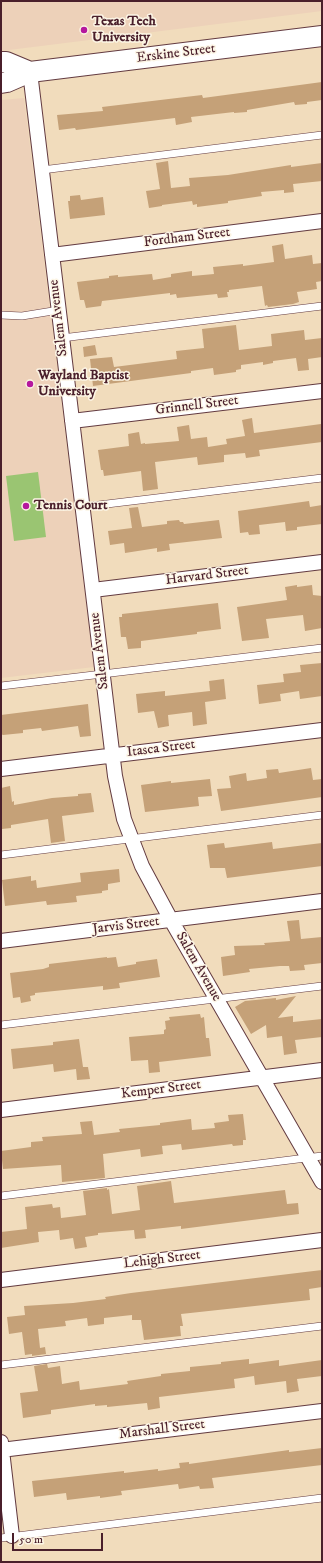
<!DOCTYPE html>
<html>
<head>
<meta charset="utf-8">
<style>
  body { margin:0 }
  #map { position:relative; width:323px; height:1563px; overflow:hidden; background:#f1dcbc; font-family:"IM FELL DW Pica",serif }
  canvas { display:block }
  .frame { position:absolute; inset:0; border:2px solid #4a1f2b; pointer-events:none }
  .scale { position:absolute; left:12px; top:1533px; width:91px; height:18px; box-sizing:border-box; border:2px solid #4a1f2b; border-top:0; padding-left:5px; font-size:12px; line-height:14px; white-space:nowrap; color:#4a1f2b; -webkit-text-stroke:3px #fcf5e5; paint-order:stroke }
</style>
</head>
<body>
<div id="map">
<canvas width="323" height="1563"></canvas>
<div class="frame"></div>
<div class="scale">50 m</div>
</div>
<script>
const context = document.querySelector('canvas').getContext('2d');
context.lineJoin = 'round';
function fill(path, color) {
  context.fillStyle = color;
  context.fill(path, 'evenodd');
}
function strokePath(path, color, width, dash) {
  context.strokeStyle = color;
  context.lineWidth = width;
  context.lineCap = dash ? 'butt' : 'round';
  context.setLineDash(dash || []);
  context.stroke(path);
}
function label(font, color, halo, rows, align = 'center') {
  context.font = font + ' "IM FELL DW Pica",serif';
  context.lineWidth = 3;
  context.setLineDash([]);
  context.textBaseline = 'middle';
  context.strokeStyle = halo;
  context.fillStyle = color;
  for (const [text, x, y, turn = 0] of rows) {
    context.save();
    context.translate(x, y);
    context.rotate((+turn || 0) * Math.PI / 180);
    context.textAlign = isNaN(turn) ? turn : align;
    if (halo) context.strokeText(text, 0, 0);
    context.fillText(text, 0, 0);
    context.restore();
  }
}
fill(new Path2D(`
  M1,1H322V11L1,51Z
  M24,98L94,667L1,678V100Z`), '#edd1b9');
fill(new Path2D(`
  M38,472L46,537L14,541L6,476Z`), '#9ac572');
fill(new Path2D(`
  M322,82V100L307,102V104L295,105L294,102L247,110V112L234,113V112L191,117L192,122L176,125L175,118L76,130L75,128L59,130L57,115L103,111L102,107L202,95L203,98Z
  M168,161L171,188L190,186L189,178L228,175L291,165V167L322,163V181L293,184L294,192L284,193V190L261,192L262,196L228,201V203L197,207V204L193,205L192,201L162,205V206L149,208L146,191L160,189L156,163Z
  M80,195L81,200L103,197L105,215L70,219L68,201H70V196Z
  M283,244L285,259L312,255L313,264L322,263V281L316,282L317,289L297,292L299,302L293,304L268,307L267,305L265,306L262,286L229,290V292H227L228,297L218,298L217,294L177,298L176,294L170,295V293L102,301L101,306L86,308L84,300H80L77,282L109,278V276L118,275V277L152,274L153,280L171,277V274L192,271V276L214,274L213,267L243,264V266L274,262L272,246Z
  M236,325L239,350L272,346L271,334L304,330L305,340L322,338V357L308,359L309,370L298,371L296,358L273,361V363L263,365V362L241,365V369L236,370V372L214,375L213,368L191,371V373L93,386L90,359L112,357L114,367L177,359L176,351L204,348L202,329Z
  M95,345L97,355L84,357L83,347Z
  M252,418L254,433L321,424L322,442L259,450L260,456L246,458L245,453L224,455V462L198,465L197,457L155,462L158,489L143,491L141,471L104,476L103,470H101L98,450L129,446L128,434L139,432L141,444L145,443V444L179,441L177,427L189,425L191,439L207,437L208,447L227,444L226,439L245,436L242,420Z
  M309,501L310,507L322,505V524L297,527V530L286,531L285,522L259,525L260,534L249,535L248,532L240,533L238,511Z
  M138,507L142,527L167,524V521L179,520L180,522H183L184,524L219,520L222,538L169,544L170,550L157,552V548L125,553L124,543L110,545L108,531L132,528L129,508Z
  M297,585V587L312,585L313,595L322,596V628L305,631L303,615L266,619L269,638L242,641L237,607L287,600L285,587Z
  M218,603L221,629L197,632V634L141,641V648L128,649L126,637H121L119,617H122V614Z
  M322,663V696L300,699L299,691L280,694L281,701L259,704L257,685L284,682L283,674L301,672L300,665Z
  M224,679L226,699L205,702L207,724L193,726L192,712L168,715L169,726L158,728L154,711L138,713L136,694L165,691V696L210,691L209,681Z
  M88,704L91,736L80,737L78,726L42,731L41,728L23,730V733L3,735L1,734V715Z
  M311,768L313,780L322,779V797L221,811L217,789L231,788L229,776L246,773L247,781L267,778L266,770L278,769L279,773Z
  M210,779L212,796L198,797L199,806L145,812L141,785L171,781V783Z
  M10,786L12,802L14,801V805L52,798L78,796V794L91,793L94,812L62,816L65,841L51,843L48,819L11,825V828L2,829L1,788Z
  M272,842L273,849L322,843V866L227,878L225,868H210L207,845L224,843L225,848Z
  M119,869L120,882L108,884V890L102,891V893L76,896L77,902L47,905L46,901L5,906L2,880L31,876V881L36,880L37,888L81,882L80,873Z
  M299,920L301,939L322,937V963L304,965L305,970L290,971L289,966H280L249,969L250,972L223,976L221,957L235,955L234,946L265,945L264,943L290,941L287,921Z
  M107,957V958L116,957L118,967L136,964V962L157,959L160,977L119,983L120,988L103,990V986L35,993V995L30,996L31,1001L21,1003L20,997L13,998L10,973L43,969L49,967V964Z
  M296,996L278,1018L293,1016V1022L322,1019V1037L295,1040L297,1053L284,1055L282,1036L267,1038L266,1025L251,1034L235,1007L245,1001L276,998V1000Z
  M200,1014L201,1018L204,1017L206,1038H209L211,1056L159,1062L160,1072L149,1073L148,1060L131,1061L129,1037L164,1034V1030L166,1029L165,1021L170,1020L169,1017Z
  M79,1039L83,1067H88L90,1079L77,1080L76,1069L54,1072L53,1064L13,1069L11,1049L53,1045V1042Z
  M243,1114L246,1140H243V1145L233,1146L232,1144L182,1150L181,1144L162,1146L163,1154L141,1157L140,1149L103,1154L105,1178L62,1182L61,1165L3,1169L1,1151L31,1147V1142L43,1141L42,1137L82,1134L80,1122L92,1121L94,1135L120,1132L119,1129L160,1125V1123L191,1119L192,1130L215,1128L214,1123L229,1121L228,1115Z
  M171,1181L174,1203L285,1190L287,1204L298,1203L299,1214L181,1229V1226L145,1230L146,1238L135,1239L134,1230L98,1233V1235L85,1237L87,1247L75,1249L73,1238L60,1240L59,1230L38,1232L39,1242L1,1248V1232L27,1229L25,1207L52,1204L53,1208L60,1207L61,1218L86,1215L83,1191L107,1188V1190L109,1189L112,1214L140,1210L137,1186Z
  M322,1270V1287L309,1289L310,1300L181,1314L183,1326H180L181,1336L144,1340L141,1320H132V1315L104,1318V1324L88,1326L87,1318L65,1321L66,1326L38,1329L40,1348L45,1347L46,1354L32,1356V1354L25,1355L22,1332L9,1334L7,1317L25,1315L24,1306L73,1303L106,1299L105,1297L131,1293Z
  M249,1359V1364L279,1360V1366L322,1360V1376L297,1379L299,1391L287,1393L286,1381L255,1385L254,1376L234,1379L235,1388L159,1397L160,1408L148,1410L147,1403L107,1407V1405L95,1406V1404L51,1410V1414L23,1418L20,1393L38,1391L34,1366L47,1364L48,1368L60,1366L62,1384L79,1381L80,1390L128,1384L127,1381L161,1376V1374L190,1371V1367L221,1364V1362Z
  M322,1448V1465L212,1478L214,1488L200,1489L199,1486L179,1489L178,1484L121,1491L122,1495L100,1498V1496L67,1500L66,1493L34,1497L32,1481L124,1471V1473L158,1469V1471L180,1468L179,1463L189,1462V1464L289,1450V1452Z`), '#c5a178');
const service = new Path2D(`
  M42,170L322,135
  M1,315L22,316L59,310
  M62,338L322,306
  M82,507L322,478
  M1,686L322,648
  M1,855L322,815
  M1,1025L322,986
  M1,1196L322,1156
  M1,1365L322,1326
  M1,1538L322,1498`);
const minor = new Path2D(`
  M30,72L115,776L124,819L142,866L171,920L322,1182
  M52,255L322,221
  M72,421L322,391
  M93,590L322,562
  M1,769L322,730
  M1,941L322,901
  M1,1110L322,1070
  M1,1280L322,1240
  M1,1442L12,1536
  M1,1450L322,1411`);
const secondary = new Path2D(`
  M1,62H6L30,72
  M1,83L7,82L30,72L322,36`);
strokePath(service, '#633b41', 8);
strokePath(minor, '#633b41', 16);
strokePath(secondary, '#633b41', 22);
strokePath(service, '#fff', 7);
strokePath(minor, '#fff', 14);
strokePath(secondary, '#fff', 20);
for (const [x, y, r, color] of [
  [84,30,4,"#b5179e"],
  [30,384,4,"#b5179e"],
  [26,506,4,"#b5179e"]
]) {
  const dot = new Path2D();
  dot.arc(x, y, r, 0, 2 * Math.PI);
  context.fillStyle = color;
  context.fill(dot);
  strokePath(dot, '#fcf5e5', 1.5);
}
label('bold 14px', '#4a1f2b', '#fcf5e5', [
  ["Texas Tech",92,22],
  ["University",92,38],
  ["Wayland Baptist",38,376],
  ["University",38,392],
  ["Tennis Court",34,506]
], 'left');
label('14px', '#4a1f2b', '#fcf5e5', [
  ["Erskine Street",176,54,-7],
  ["Fordham Street",187,238,-7],
  ["Salem Avenue",59,318,-97],
  ["Grinnell Street",197,406,-7],
  ["Harvard Street",207,576,-7],
  ["Salem Avenue",100,651,-97],
  ["Itasca Street",161,749,-7],
  ["Jarvis Street",126,926,-7],
  ["Salem Avenue",198,967,60],
  ["Kemper Street",161,1090,-7],
  ["Lehigh Street",162,1260,-7],
  ["Marshall Street",162,1430,-7]
]);
</script>
</body>
</html>
